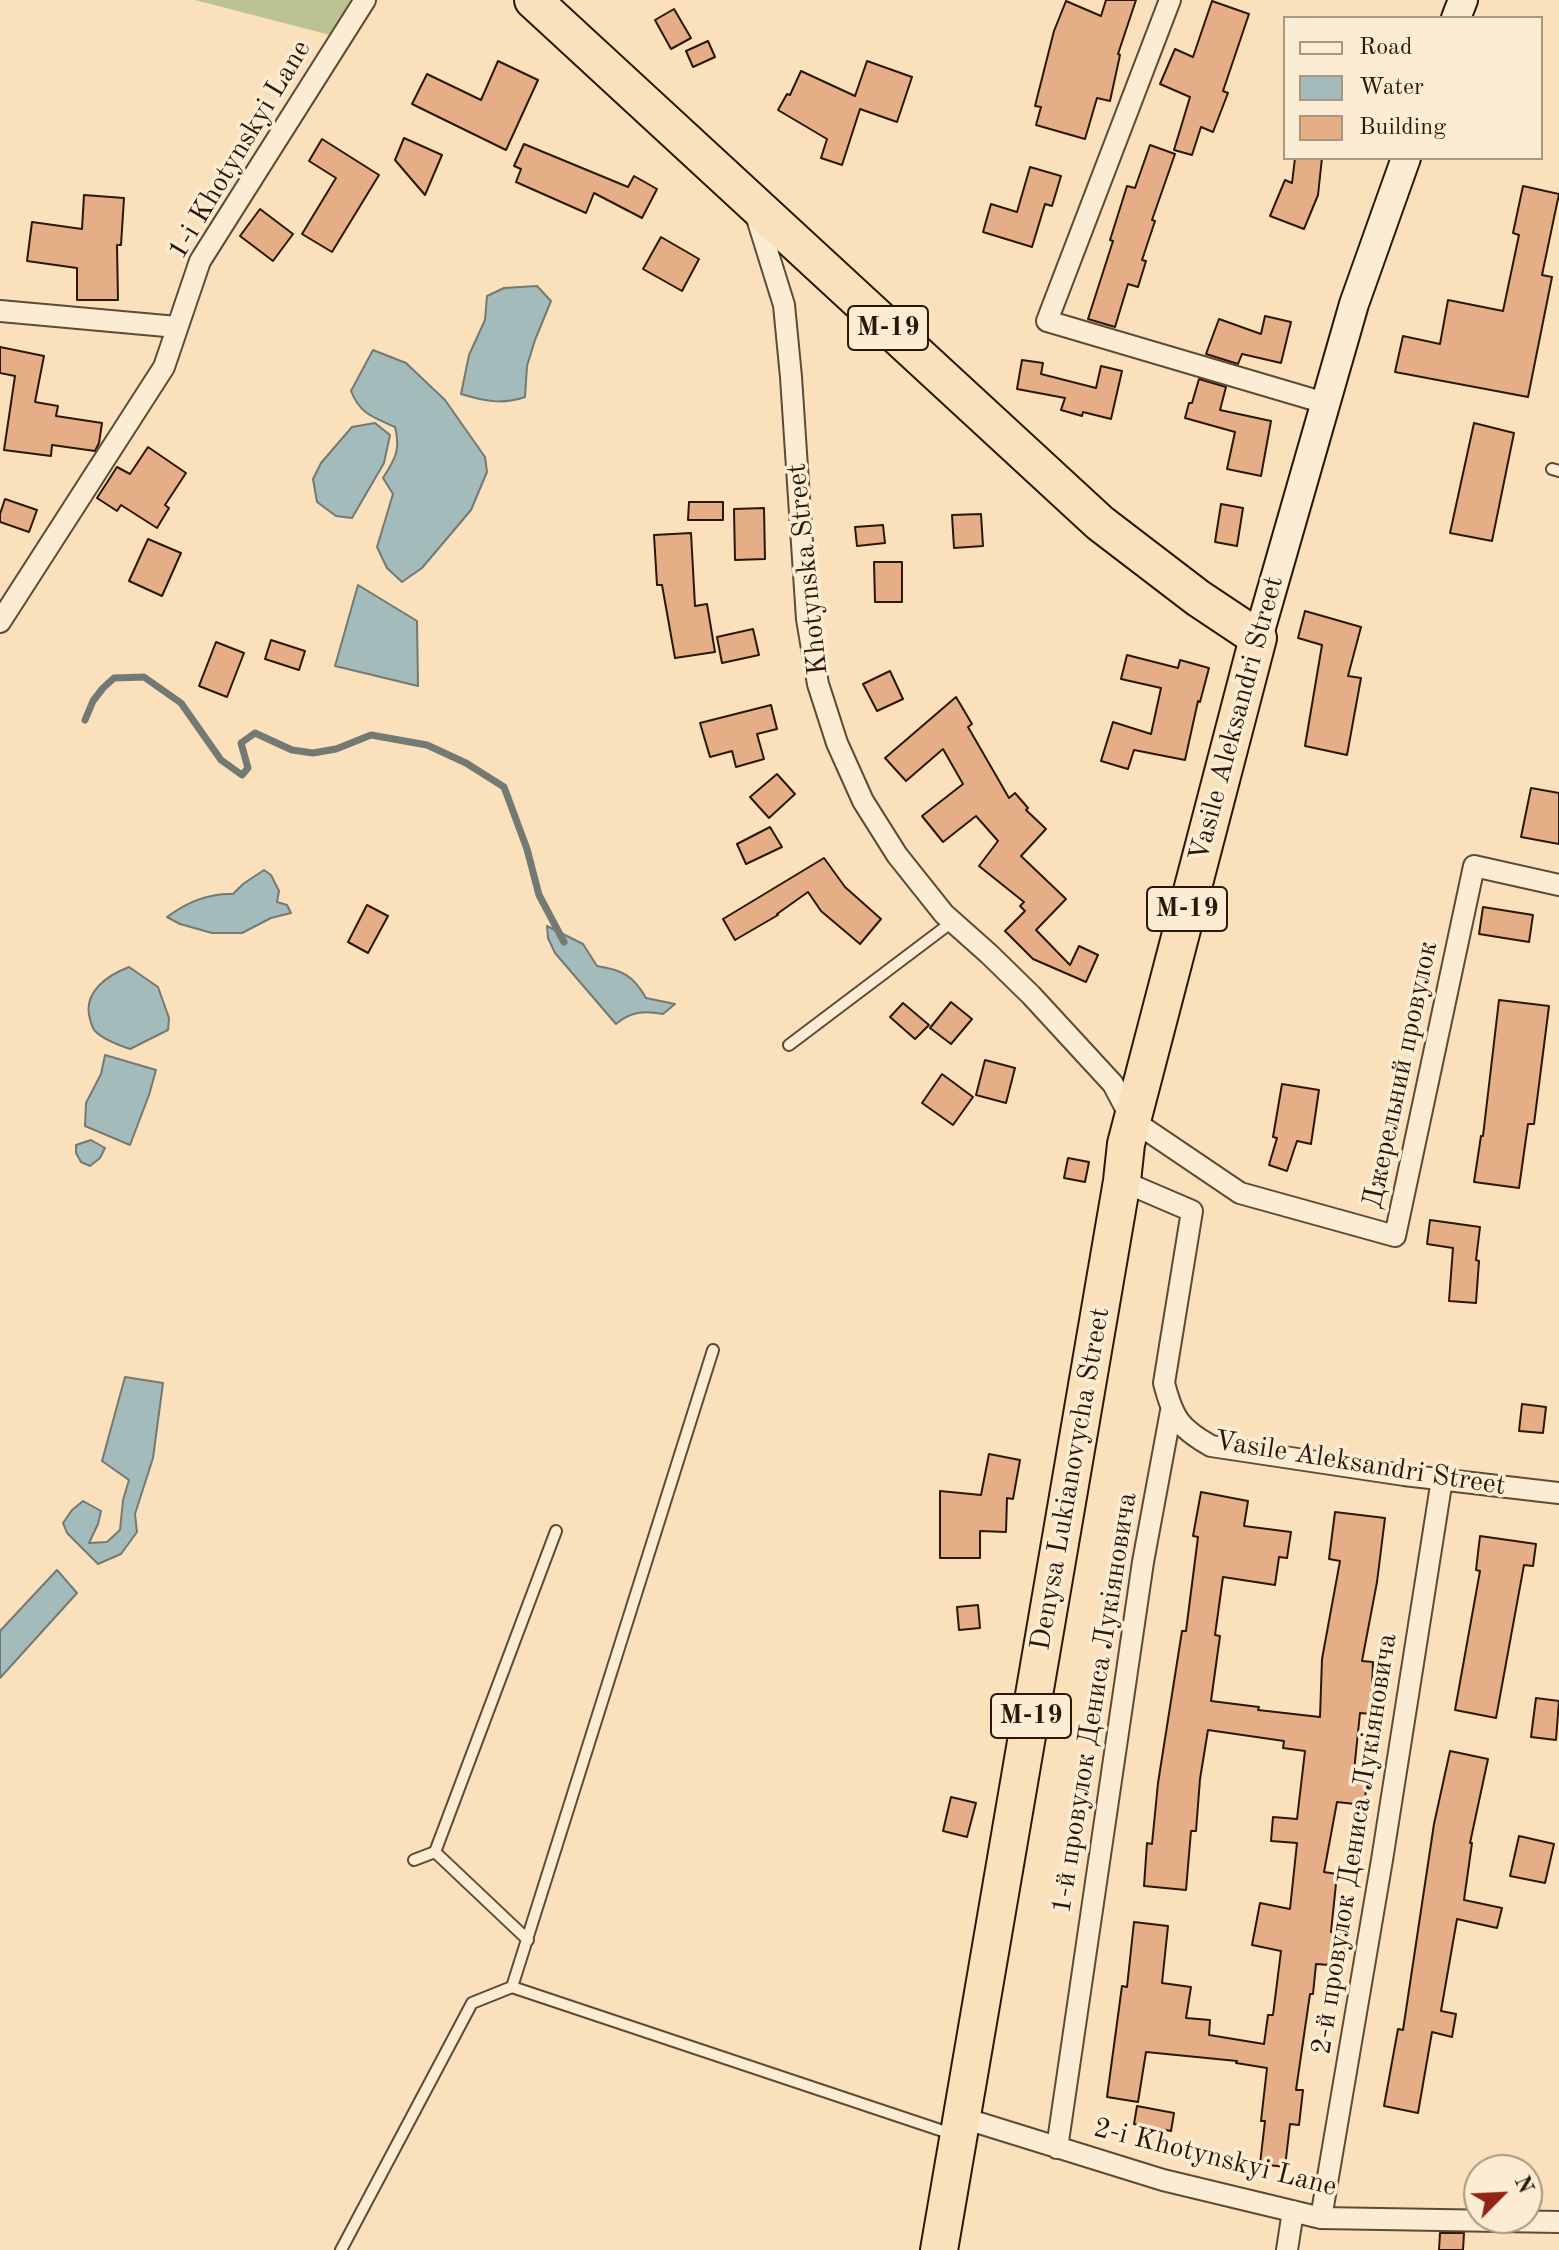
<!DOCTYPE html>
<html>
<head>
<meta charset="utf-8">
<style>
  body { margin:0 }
  #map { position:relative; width:1559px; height:2250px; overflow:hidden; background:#fae1bc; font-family:"Old Standard TT",serif }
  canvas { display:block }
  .legend { position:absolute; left:1283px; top:16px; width:260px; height:144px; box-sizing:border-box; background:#fcecd3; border:2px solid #a89782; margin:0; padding:10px 14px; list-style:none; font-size:24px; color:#2a1708 }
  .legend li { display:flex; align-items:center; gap:16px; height:40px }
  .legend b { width:40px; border:2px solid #a89782 }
  .north { position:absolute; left:1463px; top:2154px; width:80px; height:80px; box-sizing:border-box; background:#fcecd3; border:2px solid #a89782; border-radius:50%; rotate:66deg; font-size:22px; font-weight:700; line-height:32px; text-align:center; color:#2a1708 }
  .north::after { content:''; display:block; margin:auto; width:28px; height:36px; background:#8f2418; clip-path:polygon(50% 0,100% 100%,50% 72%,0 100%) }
</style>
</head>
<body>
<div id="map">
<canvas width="1559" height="2250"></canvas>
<ul class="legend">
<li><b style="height:10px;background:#fcecd3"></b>Road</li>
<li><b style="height:22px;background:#a3bbbb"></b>Water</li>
<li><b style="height:22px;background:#e5ae86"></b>Building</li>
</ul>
<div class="north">N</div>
</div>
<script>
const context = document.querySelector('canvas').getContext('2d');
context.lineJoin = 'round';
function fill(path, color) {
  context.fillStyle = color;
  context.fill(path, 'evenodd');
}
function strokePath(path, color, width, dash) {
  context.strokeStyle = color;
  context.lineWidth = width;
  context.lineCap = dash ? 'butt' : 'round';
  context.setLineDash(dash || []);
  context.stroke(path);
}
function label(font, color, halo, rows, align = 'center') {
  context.font = font + ' "Old Standard TT",serif';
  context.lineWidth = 7;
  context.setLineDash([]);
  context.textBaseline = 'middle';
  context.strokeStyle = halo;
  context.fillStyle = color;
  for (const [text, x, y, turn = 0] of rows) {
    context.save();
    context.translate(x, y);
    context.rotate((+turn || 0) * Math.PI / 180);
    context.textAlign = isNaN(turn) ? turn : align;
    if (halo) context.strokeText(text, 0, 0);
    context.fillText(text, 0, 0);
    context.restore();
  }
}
fill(new Path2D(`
  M195,0H358L334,36Z`), '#bbc393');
const water = new Path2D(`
  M537,286L551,301L535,340L527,366L525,397C502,405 484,401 461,394L469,355L485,320L487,296L504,288Z
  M373,350L406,363L445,400L485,457L487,472L471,510L422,568L402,582L387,568L377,547L393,494L383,478C395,459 401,450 395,427C373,417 360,414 351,391Z
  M375,423L390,435L384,463L352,518L336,516L317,502L313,479L321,463L352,427Z
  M358,585L417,621L418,686L335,666Z
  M264,870L271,875L279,891L277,902L287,905L291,913L271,918L242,933H212L180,924L167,917C187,902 208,893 233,894L243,884Z
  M547,926L583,944L597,966C622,970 633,975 646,998L675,1004L663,1014C644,1010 630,1012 616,1024L555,953L548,938Z
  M129,967L158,987L169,1018L168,1030L130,1049C118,1045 104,1040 95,1031C92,1028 91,1023 90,1019C82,992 108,975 129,967Z
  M105,1055L156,1070L149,1095L130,1145L85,1126L86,1103L101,1074Z
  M91,1140L105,1148L100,1158L90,1166L81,1162L76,1153V1145Z
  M125,1377L163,1383L153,1458L135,1514L137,1532L121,1554L98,1564L67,1533L63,1523L72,1510L83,1501L101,1511L98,1524L89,1543L107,1542L120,1530L123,1500L129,1480L102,1461Z
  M57,1570L77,1593L0,1678V1631Z`);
fill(water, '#a3bbbb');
strokePath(water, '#737973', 2);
strokePath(new Path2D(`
  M85,720L93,701L103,688L114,678L144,677L181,703L221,760L242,775L248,768L241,743L255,733L292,750L313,753L336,749L371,735L427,745L466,763L504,787L527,849L539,895L564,942`), '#737973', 7);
const building = new Path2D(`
  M1106,0H1136L1118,54L1120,55L1110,101L1097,98L1085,139L1036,125L1041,107L1035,106L1054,31L1066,1L1101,16Z
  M1212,1L1249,14L1223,91L1228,93L1213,132L1201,127L1192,155L1174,150L1190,97L1160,84L1175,49L1193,57Z
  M674,9L691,38L671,49L655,20Z
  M708,41L715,57L693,67L686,51Z
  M498,61L538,80L506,150L412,104L427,74L481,100Z
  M867,61L912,77L897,122L860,109L842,165L821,158L827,139L778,110L787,94L790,95L801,71L855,96Z
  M404,138L442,155L425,195L395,160Z
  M322,139L379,175L332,252L302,234L336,178L309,161Z
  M524,144L628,187L634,176L657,189L642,218L594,193L586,213L516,182L521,169L514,166Z
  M1150,145L1175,154L1152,220L1155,221L1142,260L1146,261L1138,287L1128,284L1115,327L1088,319L1113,241L1110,240L1127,186L1135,188Z
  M1295,158H1322L1318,195L1304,229L1270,216L1285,180L1292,183Z
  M1030,167L1061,176L1052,206L1045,204L1032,247L983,232L991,204L1017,212Z
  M1523,186L1559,194L1542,275L1552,277L1528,397L1395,372L1403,336L1440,344L1448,300L1503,311L1519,235L1513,233Z
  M84,195L124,198L121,245H117L118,300H77V268L27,261L32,222L82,229Z
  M260,209L293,234L273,261L240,236Z
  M661,237L699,259L682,291L643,269Z
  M1265,316L1291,322L1281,363L1242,354L1238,364L1206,354L1219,319L1261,334Z
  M0,347L44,356L35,402L58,406L56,416L102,423L99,443L95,451L52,445L51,456L4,450L15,376L0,373Z
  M1022,360L1043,363L1041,374L1096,388L1101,366L1122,371L1111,419L1083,412L1082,416L1061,410L1065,398L1017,389Z
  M1199,379L1226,387L1220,410L1271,421L1261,476L1227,469L1235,432L1185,418L1189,403H1192Z
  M1474,423L1514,433L1492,541L1450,533Z
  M148,447L186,473L165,505L169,508L157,528L121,505L117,511L97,498L117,467L130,474Z
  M5,499L37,510L29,532L0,522V514Z
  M689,502H723V520H688Z
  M1221,504L1243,508L1237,546L1215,542Z
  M764,508L765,559L735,560L734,509Z
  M981,514L983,546L954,548L952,515Z
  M883,525L885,543L857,546L855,527Z
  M691,533L695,606L707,604L715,652L675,658L662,585H657L654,535Z
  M148,539L181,553L162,596L129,581Z
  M874,562H902V602H875Z
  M1305,611L1361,627L1348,676L1361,678L1347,755L1305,746L1322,645L1298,638Z
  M753,629L759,655L722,663L717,637Z
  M271,640L305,651L299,670L265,659Z
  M216,642L244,653L227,697L199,686Z
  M1127,655L1178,668L1180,660L1209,668L1200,702L1198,701L1185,760L1134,750L1128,769L1101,761L1113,722L1151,734L1161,688L1121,679Z
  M890,671L903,699L877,711L863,684Z
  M956,697L972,724L968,727L1009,798L1015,793L1028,808L1026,810L1046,829L1021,856L1066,899L1036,930L1070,965L1079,946L1098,955L1086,982L1033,959L1005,931L1025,911L1020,906L1024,902L979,866L998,841L976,816L943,842L922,816L963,784L943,749L906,781L885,758Z
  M771,705L777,729L757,734L764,759L736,767L732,751L710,757L700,723Z
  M777,774L795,794L769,818L750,797Z
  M1531,788L1559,793V844L1521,837Z
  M770,827L782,847L746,864L737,844Z
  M824,858L845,887L881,919L860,944L821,911L808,892L777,914L778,915L735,940L723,919Z
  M367,905L388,916L368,953L348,942Z
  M1483,907L1533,915L1529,942L1479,934Z
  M1499,1000L1549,1006L1534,1124H1528L1519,1188L1474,1182L1481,1136H1483Z
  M951,1002L972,1019L951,1044L930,1028Z
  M903,1003L929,1025L915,1039L890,1017Z
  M985,1060L1015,1068L1006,1103L976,1095Z
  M942,1074L973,1097L953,1125L922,1103Z
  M1282,1084L1319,1090L1311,1144L1297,1141L1287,1171L1269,1165L1277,1138L1273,1137Z
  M1068,1158L1089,1162L1085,1182L1064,1178Z
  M1430,1220L1480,1227L1476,1260L1479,1261L1476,1303L1449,1301L1453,1248L1427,1244Z
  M1522,1404L1546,1407L1543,1433L1519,1431Z
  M989,1454L1020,1460L1013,1499L1007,1498L1006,1532L980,1531V1558H940V1491L981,1495Z
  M1201,1492L1248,1501L1244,1526L1291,1532L1287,1558L1279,1557L1275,1585L1223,1577L1215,1635L1220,1636L1211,1701L1259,1707L1258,1710L1320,1717L1322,1659L1340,1561L1329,1559L1335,1512L1385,1518L1377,1582L1362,1661L1373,1662L1371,1714L1360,1713L1353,1781L1367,1783L1364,1805L1337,1802L1324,1872L1337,1874L1331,1932L1345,1934L1343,1966L1316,1964L1313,1994H1310L1296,2090H1303L1299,2125L1290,2124L1285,2167L1260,2164L1265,2121H1261L1267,2068L1236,2063L1237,2061L1146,2052L1138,2102L1107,2097L1122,1986L1127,1987L1134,1922L1168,1926L1162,1983L1191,1987L1186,2018L1210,2020L1209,2035L1264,2044L1268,2015H1273L1281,1951L1252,1945L1260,1903L1290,1909L1297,1843L1271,1841L1273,1817L1297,1819L1305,1751L1283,1748L1284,1741L1208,1730L1200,1779L1196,1831H1191L1186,1890L1144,1886L1147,1843L1152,1844L1158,1783L1182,1631H1186L1198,1537L1193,1536Z
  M1480,1536L1536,1544L1533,1566L1524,1565L1496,1718L1455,1710L1480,1571L1476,1570Z
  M978,1605L980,1628L959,1630L957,1607Z
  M1536,1698L1559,1701L1556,1740L1531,1737Z
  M1450,1751L1488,1759L1470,1843H1472L1464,1900L1502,1908L1497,1928L1457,1919L1441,2011L1456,2014L1452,2037L1432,2032L1418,2113L1384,2106L1398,2029L1403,2030L1434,1824Z
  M951,1797L976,1803L967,1837L943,1831Z
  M1519,1836L1554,1844L1545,1883L1510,1876Z
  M1137,2106L1174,2113L1171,2131L1134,2124Z
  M1440,2233H1464L1463,2250H1439Z`);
fill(building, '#e5ae86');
strokePath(building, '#2a1708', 2);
const lane = new Path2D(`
  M1552,469L1559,471
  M789,1045L952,922
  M435,1852L528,1940
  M414,1860L435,1852L556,1531
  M512,1987L713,1350
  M341,2250L472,2003L512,1987L952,2134`);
const street = new Path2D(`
  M1170,0L1047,321L1325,403
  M756,215L784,305L791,377L807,619L818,684L837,743L863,801L897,855L944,914L989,954L1031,995L1113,1084L1132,1120L1240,1193L1395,1236L1474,866L1559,885
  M0,311L177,327
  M0,622L164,367L200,261L365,0
  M1122,1181L1192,1211L1164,1383C1173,1418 1179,1428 1211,1446L1404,1475L1559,1493
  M960,2117L1163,2180L1321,2218L1559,2222
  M1057,2148L1143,1562L1171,1411
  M1321,2218L1382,1860L1442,1479
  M1287,2250L1293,2211`);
const secondary = new Path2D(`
  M1456,18L1463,0
  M1258,638L1354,304L1406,158`);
const highway = new Path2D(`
  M533,0L1100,523L1198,598L1258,638L1126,1144L1122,1181C1061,1538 998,1894 939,2250`);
strokePath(lane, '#5e4a35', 14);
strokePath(street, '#5e4a35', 24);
strokePath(secondary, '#2a1708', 32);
strokePath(highway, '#2a1708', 40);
strokePath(lane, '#fcecd3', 10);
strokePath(street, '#fcecd3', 20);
strokePath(secondary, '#fcecd3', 28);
strokePath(highway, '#fae1bc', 36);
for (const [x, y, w] of [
  [888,328,80],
  [1187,909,80],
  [1031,1716,80]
]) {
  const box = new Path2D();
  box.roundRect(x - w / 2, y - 22, w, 44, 6);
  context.fillStyle = '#fcecd3';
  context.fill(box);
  strokePath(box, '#2a1708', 2);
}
label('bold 26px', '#2a1708', null, [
  ["М-19",888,328],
  ["М-19",1187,909],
  ["М-19",1031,1716]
]);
label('28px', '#2a1708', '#fcecd3', [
  ["1-i Khotynskyi Lane",240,150,-59],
  ["Khotynska Street",808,569,-96],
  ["Vasile Aleksandri Street",1237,719,-75],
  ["Джерельний провулок",1401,1075,-78],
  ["Vasile Aleksandri Street",1360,1464,9],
  ["Denysa Lukianovycha Street",1071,1479,-80],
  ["1-й провулок Дениса Лукіяновича",1095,1703,-81],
  ["2-й провулок Дениса Лукіяновича",1355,1844,-81],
  ["2-i Khotynskyi Lane",1215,2158,14]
]);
</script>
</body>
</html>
